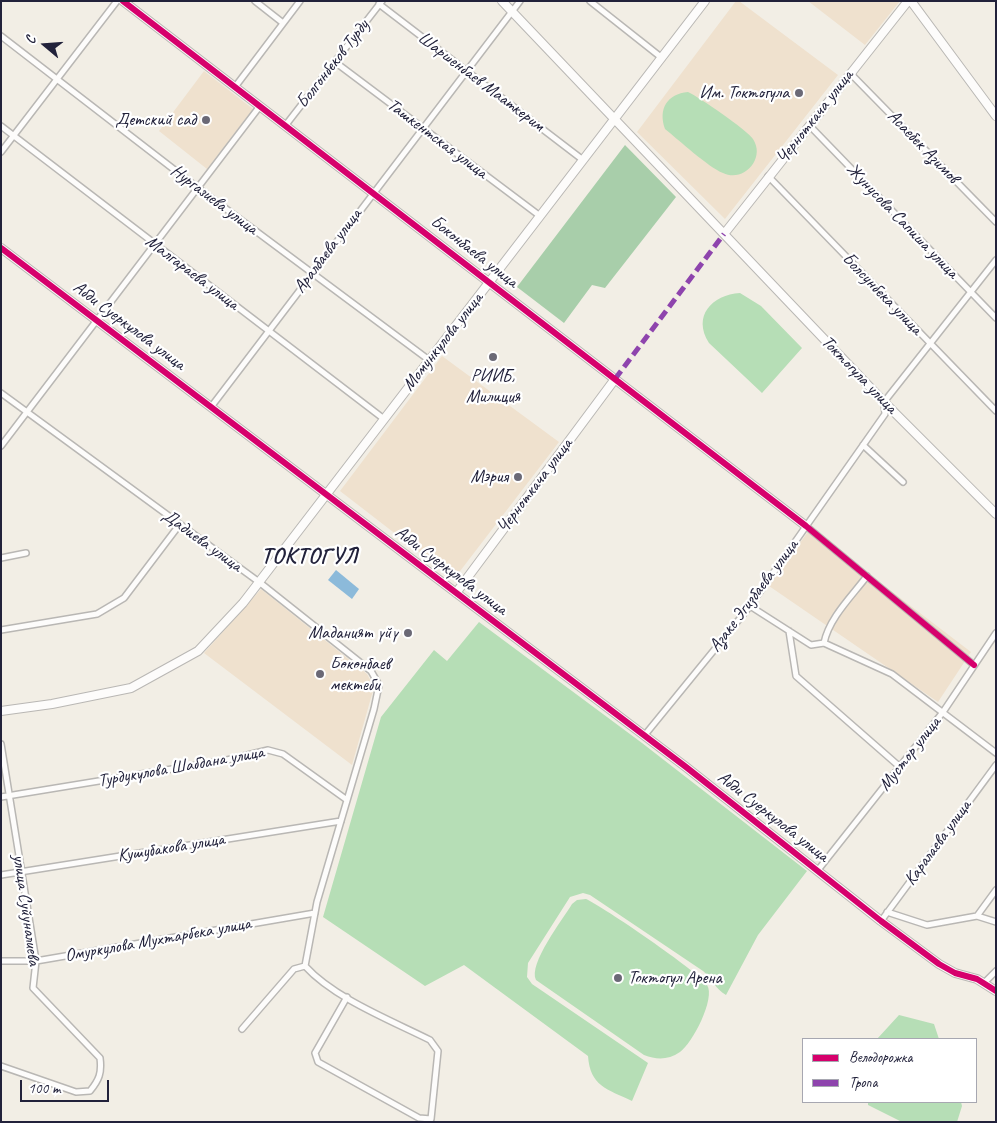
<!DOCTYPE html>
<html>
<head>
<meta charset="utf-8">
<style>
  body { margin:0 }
  #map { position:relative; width:997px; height:1123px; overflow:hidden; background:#f2eee5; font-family:Caveat,sans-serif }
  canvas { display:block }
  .frame { position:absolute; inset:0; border:2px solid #22223b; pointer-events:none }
  .legend { position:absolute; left:802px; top:1038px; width:175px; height:65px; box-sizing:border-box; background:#fff; border:1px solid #a7a7b1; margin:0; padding:6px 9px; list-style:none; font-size:15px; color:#22223b }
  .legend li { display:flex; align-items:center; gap:10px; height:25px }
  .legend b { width:25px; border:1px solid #a7a7b1 }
  .north { position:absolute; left:20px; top:20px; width:50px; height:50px; -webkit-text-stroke:4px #fff; paint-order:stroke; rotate:288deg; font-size:14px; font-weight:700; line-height:20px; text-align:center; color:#22223b }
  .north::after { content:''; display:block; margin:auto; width:18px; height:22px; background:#22223b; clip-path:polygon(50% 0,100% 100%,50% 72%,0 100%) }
  .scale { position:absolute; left:20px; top:1080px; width:89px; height:22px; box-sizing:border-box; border:2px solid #22223b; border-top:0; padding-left:6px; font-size:15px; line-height:18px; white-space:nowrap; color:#22223b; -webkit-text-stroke:4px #fff; paint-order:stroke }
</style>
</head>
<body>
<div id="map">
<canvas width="997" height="1123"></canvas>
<div class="frame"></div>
<ul class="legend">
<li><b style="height:6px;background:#d6006c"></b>Велодорожка</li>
<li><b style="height:6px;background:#8e44ad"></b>Тропа</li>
</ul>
<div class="north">С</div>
<div class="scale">100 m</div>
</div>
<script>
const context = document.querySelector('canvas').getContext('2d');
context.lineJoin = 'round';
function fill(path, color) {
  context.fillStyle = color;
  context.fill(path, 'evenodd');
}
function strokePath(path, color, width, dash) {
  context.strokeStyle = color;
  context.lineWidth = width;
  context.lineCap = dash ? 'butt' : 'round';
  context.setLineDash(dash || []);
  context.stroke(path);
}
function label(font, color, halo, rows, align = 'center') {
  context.font = font + ' Caveat,sans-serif';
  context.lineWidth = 4.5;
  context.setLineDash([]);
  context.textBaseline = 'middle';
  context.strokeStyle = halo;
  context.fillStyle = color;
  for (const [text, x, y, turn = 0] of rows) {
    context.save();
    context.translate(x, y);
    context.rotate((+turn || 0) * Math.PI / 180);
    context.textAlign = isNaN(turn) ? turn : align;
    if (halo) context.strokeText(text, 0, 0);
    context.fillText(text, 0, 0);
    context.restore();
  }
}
fill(new Path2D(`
  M736,1H739L838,75L725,219L637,132Z
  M808,1H900L865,45Z
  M204,71L253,109L207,169L159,131Z
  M442,356L559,442L454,579L340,491Z
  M810,529L971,652L938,702L769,586Z
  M261,589L367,674L374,687L352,765L204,653Z`), '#efe1ce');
fill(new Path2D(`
  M688,92C699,97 747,130 753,139C766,159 743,183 723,173C708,167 679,140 665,129C658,109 667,94 688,92Z
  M740,293L761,306L802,348L762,393L709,343C692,316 712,295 740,293Z
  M479,622L642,743L807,871L758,935L726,995C715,989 713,979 703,971L590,895L583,893L570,897L528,963L527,977L532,984L648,1063L632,1101C607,1089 590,1086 588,1056L464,965L425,986L323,917L381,717L434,650L447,661Z
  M586,899C602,906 699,972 707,985C716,998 692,1044 680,1052C668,1060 657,1060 644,1055L536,980C528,964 563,919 572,904L577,900Z
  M899,1015L934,1024L939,1039H877Z
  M868,1102H961L962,1106L957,1122H902L868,1105Z`), '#b6deb6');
fill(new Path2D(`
  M625,145L676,197L605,288L592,285L564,323L517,287Z`), '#a8ceaa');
fill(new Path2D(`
  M336,570L359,589L352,599L328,580Z`), '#8cbada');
const street = new Path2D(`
  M255,1L283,23
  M590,1L662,58
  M379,4L583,160
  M1,36L198,188L429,360
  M335,62L540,216
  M850,73L996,222
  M235,87L300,1
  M809,125L996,318
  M1,126L384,419
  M285,126L382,1
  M1,152L117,1
  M768,176L996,411
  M1,393L259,582L371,671L379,685L374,709L317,902L305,966
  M211,407L520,1
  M863,445L903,482
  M1,446L260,106
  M806,526L974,665
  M1,558L26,553
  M750,606L811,645L824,643L892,674L996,753
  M1,630L97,614L124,598L180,524
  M789,631L796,676L900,767
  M824,643C829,618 852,596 867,576
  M644,736L750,606L885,414L884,402L996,260
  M1,744L36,961L33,988L100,1058C102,1073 99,1080 90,1091L76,1092L1,1066
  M1,797L227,760L268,750L283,754L347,800
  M818,870L943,712L996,633
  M1,875L341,821
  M887,912L927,925L977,916L996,890
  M977,916L996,922
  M881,921L996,765
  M1,961H36L315,913
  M305,966C334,998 390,1020 430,1040L438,1051L431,1119L419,1118L318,1062L315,1053L347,997
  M984,983L996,971
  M242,1029L294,969L305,966`);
const secondary = new Path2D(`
  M123,1L806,526
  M502,1L884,402L996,514
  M911,1L996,116
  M724,234L908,1
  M1,248L686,767L881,921L939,964L955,973L977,979L996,991
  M456,593L615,379
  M1,711L52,704L131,688L198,651L243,603L705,1`);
strokePath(street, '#b9b7b4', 8);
strokePath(secondary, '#b9b7b4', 10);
strokePath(street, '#fdfcfb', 5);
strokePath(secondary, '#fdfcfb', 8);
strokePath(new Path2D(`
  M615,379L724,234`), '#8e44ad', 5, [10, 5]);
strokePath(new Path2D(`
  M123,1L806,526L974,665
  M1,248L686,767L881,921L939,964L955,973L977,979L996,991`), '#d6006c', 6);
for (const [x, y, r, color] of [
  [799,93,5,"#6b6976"],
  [206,120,5,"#6b6976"],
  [493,357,5,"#6b6976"],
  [518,477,5,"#6b6976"],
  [408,633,5,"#6b6976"],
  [320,674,5,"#6b6976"],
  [618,978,5,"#6b6976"]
]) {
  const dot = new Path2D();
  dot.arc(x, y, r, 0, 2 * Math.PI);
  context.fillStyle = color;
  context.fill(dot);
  strokePath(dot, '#fff', 2);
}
label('18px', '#22223b', '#fff', [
  ["Болгонбеков Турду",333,64,-52],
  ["Шаршенбаев Мааткерим",481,82,37],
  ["Черноткача улица",815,117,-52],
  ["Ташкентская улица",437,139,37],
  ["Асаебек Азимов",923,147,46],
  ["Нургазиева улица",214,200,37],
  ["Жунусова Сапиша улица",902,221,46],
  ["Аралбаева улица",328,251,-53],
  ["Боконбаева улица",474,252,38],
  ["Малгараева улица",192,273,37],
  ["Болсунбека улица",882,294,46],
  ["Абди Суеркулова улица",129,326,37],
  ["Момункулова улица",443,342,-52],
  ["Токтогула улица",859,375,46],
  ["Черноткача улица",535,486,-53],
  ["Дадиева улица",202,541,36],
  ["Абди Суеркулова улица",451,571,37],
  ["Азаке Эгизбаева улица",754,596,-53],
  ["Мустор улица",910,754,-52],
  ["Турдукулова Шабдана улица",181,767,-10],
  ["Абди Суеркулова улица",773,817,38],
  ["Каралаева улица",938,843,-54],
  ["Кушубакова улица",171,848,-9],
  ["улица Суйуналиева",26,910,82],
  ["Омуркулова Мухтарбека улица",158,940,-10]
]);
label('18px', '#22223b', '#fff', [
  ["Им. Токтогула",789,93],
  ["Детский сад",196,120],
  ["РИИБ,",493,376,"center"],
  ["Милиция",493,397,"center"],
  ["Мэрия",508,477],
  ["Маданият үйү",398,633],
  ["Бөкөнбаев",330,664,"left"],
  ["мектеби",330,685,"left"],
  ["Токтогул Арена",628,978,"left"]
], 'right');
context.letterSpacing = '1px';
label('bold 22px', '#22223b', '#fff', [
  ["ТОКТОГУЛ",310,557]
]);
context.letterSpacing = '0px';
</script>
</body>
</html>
